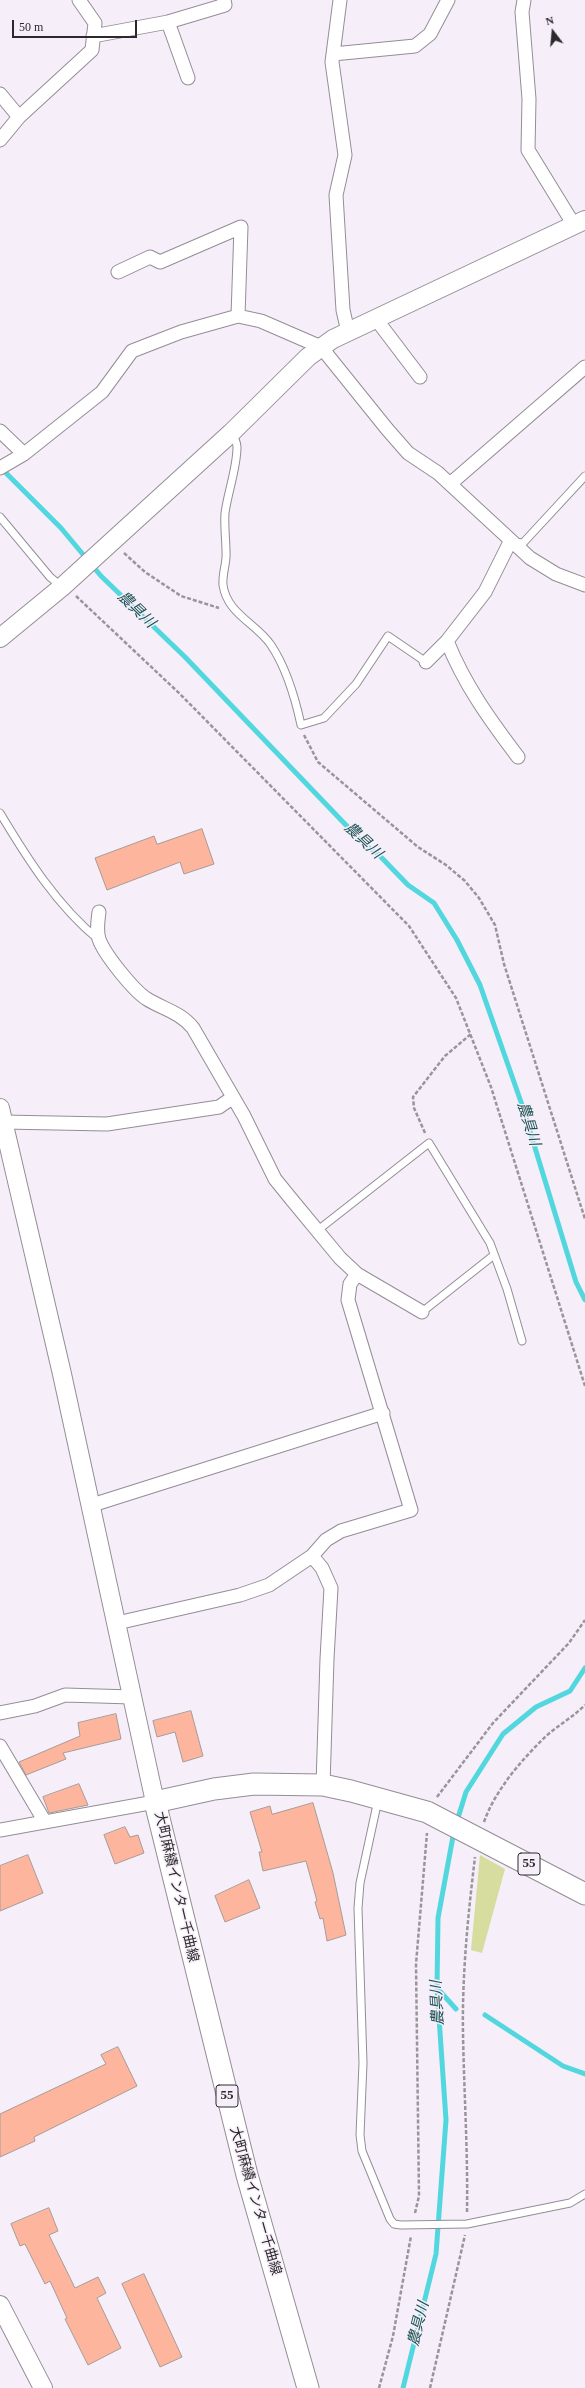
<!DOCTYPE html>
<html>
<head>
<meta charset="utf-8">
<style>
  body { margin:0 }
  #map { position:relative; width:585px; height:2388px; overflow:hidden; background:#f6eef8; font-family:"Times New Roman",serif }
  canvas { display:block }
  .north { position:absolute; left:533px; top:12px; width:40px; height:40px; -webkit-text-stroke:3px #f6eef8; paint-order:stroke; rotate:344deg; font-size:11px; font-weight:700; line-height:16px; text-align:center; color:#2c292d }
  .north::after { content:''; display:block; margin:auto; width:14px; height:18px; background:#2c292d; clip-path:polygon(50% 0,100% 100%,50% 72%,0 100%) }
  .scale { position:absolute; left:12px; top:20px; width:125px; height:18px; box-sizing:border-box; border:2px solid #2c292d; border-top:0; padding-left:5px; font-size:12px; line-height:14px; white-space:nowrap; color:#2c292d; -webkit-text-stroke:3px #f6eef8; paint-order:stroke }
</style>
</head>
<body>
<div id="map">
<canvas width="585" height="2388"></canvas>
<div class="north">N</div>
<div class="scale">50 m</div>
</div>
<script>
const context = document.querySelector('canvas').getContext('2d');
context.lineJoin = 'round';
function fill(path, color) {
  context.fillStyle = color;
  context.fill(path, 'evenodd');
}
function strokePath(path, color, width, dash) {
  context.strokeStyle = color;
  context.lineWidth = width;
  context.lineCap = dash ? 'butt' : 'round';
  context.setLineDash(dash || []);
  context.stroke(path);
}
function label(font, color, halo, rows, align = 'center') {
  context.font = font + ' "Times New Roman","Noto Sans JP",serif';
  context.lineWidth = 3;
  context.setLineDash([]);
  context.textBaseline = 'middle';
  context.strokeStyle = halo;
  context.fillStyle = color;
  for (const [text, x, y, turn = 0] of rows) {
    context.save();
    context.translate(x, y);
    context.rotate((+turn || 0) * Math.PI / 180);
    context.textAlign = isNaN(turn) ? turn : align;
    if (halo) context.strokeText(text, 0, 0);
    context.fillText(text, 0, 0);
    context.restore();
  }
}
fill(new Path2D(`
  M480,1855L505,1869L482,1953L471,1950Z`), '#d6dd9e');
strokePath(new Path2D(`
  M1,468L61,528L101,576L185,657L366,846L378,854L408,885L434,903L457,940L480,985L521,1102L576,1282L585,1300
  M457,1821L466,1792L503,1734L536,1707L570,1691L585,1668
  M437,1988L456,2009
  M485,2015L563,2066L585,2074
  M403,2388L436,2254L446,2120L437,1988L438,1918L454,1831`), '#53d7de', 5);
const building = new Path2D(`
  M202,829L214,864L184,874L180,862L107,890L95,858L154,836L157,844Z
  M191,1711L203,1756L183,1762L175,1732L157,1737L153,1721Z
  M116,1714L121,1739L63,1753L66,1759L26,1775L19,1762L80,1736L78,1723Z
  M79,1784L88,1805L49,1813L43,1797Z
  M313,1803L333,1873L346,1935L327,1941L323,1918L320,1919L315,1902L317,1901L306,1861L263,1871L259,1852H262L250,1812L270,1806L272,1814Z
  M125,1827L130,1837L138,1835L144,1853L115,1864L104,1835Z
  M28,1855L43,1893L0,1911V1866Z
  M249,1880L260,1908L225,1922L215,1896Z
  M118,2047L137,2086L34,2137L35,2141L0,2157V2114L106,2064L101,2055Z
  M49,2208L58,2231L49,2235L75,2288L98,2277L106,2293L97,2298L121,2348L88,2365L65,2319L67,2318L50,2281L45,2284L25,2244L20,2246L11,2224Z
  M144,2274L182,2357L160,2367L122,2284Z`);
fill(building, '#fdb59d');
strokePath(building, '#a79b97', 1);
const lane = new Path2D(`
  M231,433C234,437 237,442 237,447C237,468 228,491 225,513C224,526 226,539 226,552C227,563 222,573 223,585C227,614 256,623 271,645C287,669 295,697 301,725L324,718L356,684L388,636L426,662
  M0,517L50,577L62,587
  M514,542L523,543L585,476
  M0,813C27,858 57,906 99,940
  M318,1230L429,1143L490,1243L507,1289L522,1341
  M422,1312L494,1255
  M378,1800L360,1883L358,1908L363,2063L360,2135L362,2151L390,2219L394,2224L401,2225L467,2224L570,2203L585,2194`);
const street = new Path2D(`
  M340,0L332,62L345,155L336,195L343,310L348,332
  M524,0L522,12L529,99L528,150L574,225
  M93,36L168,22
  M333,54L415,46L430,34L448,0
  M188,78L168,22L225,5L224,0
  M0,94L19,117
  M0,140L19,117L92,50L95,23L79,0
  M118,272L150,257L160,262L241,227L238,316
  M376,319L420,377
  M0,431L24,454
  M0,468L24,454L102,392L132,351L181,332L238,316L261,321L321,347L387,429L408,453L438,473L530,558L556,574L585,585
  M450,484L585,367
  M447,641C464,684 490,720 518,757
  M426,662L447,641L485,592L510,542
  M99,912C98,921 96,930 99,939C104,954 134,991 147,999C163,1009 180,1012 193,1028L244,1116L275,1179L292,1200L340,1258L357,1274L422,1312
  M3,1122L107,1124L219,1107L232,1098
  M89,1506L383,1413
  M312,1556L322,1568L331,1588L327,1659L323,1785
  M117,1623L240,1595L269,1585L312,1556L326,1540L341,1531L411,1510L348,1300L350,1284L357,1274
  M0,1713L35,1706L65,1695L132,1697
  M0,1746L45,1822
  M0,1830L155,1802`);
const secondary = new Path2D(`
  M0,638L62,587L231,433L308,357L333,339L585,220
  M0,1108L62,1374L155,1802
  M0,2305L43,2388`);
const primary = new Path2D(`
  M308,2388L247,2175L155,1802L214,1789L254,1784L323,1785L351,1791L427,1812L585,1894`);
strokePath(lane, '#948d96', 9);
strokePath(street, '#948d96', 15);
strokePath(secondary, '#948d96', 20);
strokePath(primary, '#948d96', 23);
strokePath(new Path2D(`
  M124,553L145,572L181,596L219,608
  M76,596L180,694L409,926L456,998L491,1087L585,1386
  M304,735L318,762L418,847L446,865L465,881L479,898L495,925L504,964L585,1219
  M425,1133L414,1108L413,1097L445,1056L471,1034
  M437,1797L493,1723L569,1643L585,1620
  M484,1822C495,1791 519,1763 542,1740C555,1727 572,1718 585,1705
  M467,2212C468,2152 464,2093 463,2033C462,1975 468,1915 475,1857
  M415,2213L419,2196L416,1964L427,1833
  M379,2388L393,2336L411,2236
  M430,2388L465,2235`), '#9a949b', 2.5, [4, 2]);
strokePath(lane, '#fff', 7);
strokePath(street, '#fff', 13);
strokePath(secondary, '#fff', 18);
strokePath(primary, '#fff', 21);
for (const [x, y, w] of [
  [529,1864,22],
  [227,2096,22]
]) {
  const box = new Path2D();
  box.roundRect(x - w / 2, y - 11, w, 22, 3);
  context.fillStyle = '#f6eef8';
  context.fill(box);
  strokePath(box, '#2c292d', 1);
}
label('bold 13px', '#2c292d', null, [
  ["55",529,1864],
  ["55",227,2096]
]);
label('14px', '#2c292d', '#f6eef8', [
  ["大町麻績インター千曲線",176,1887,77],
  ["大町麻績インター千曲線",255,2201,74]
]);
label('italic 15px', '#1b5356', '#f6eef8', [
  ["農具川",136,610,44],
  ["農具川",363,841,43],
  ["農具川",528,1124,73],
  ["農具川",438,2003,-93],
  ["農具川",419,2324,-76]
]);
</script>
</body>
</html>
